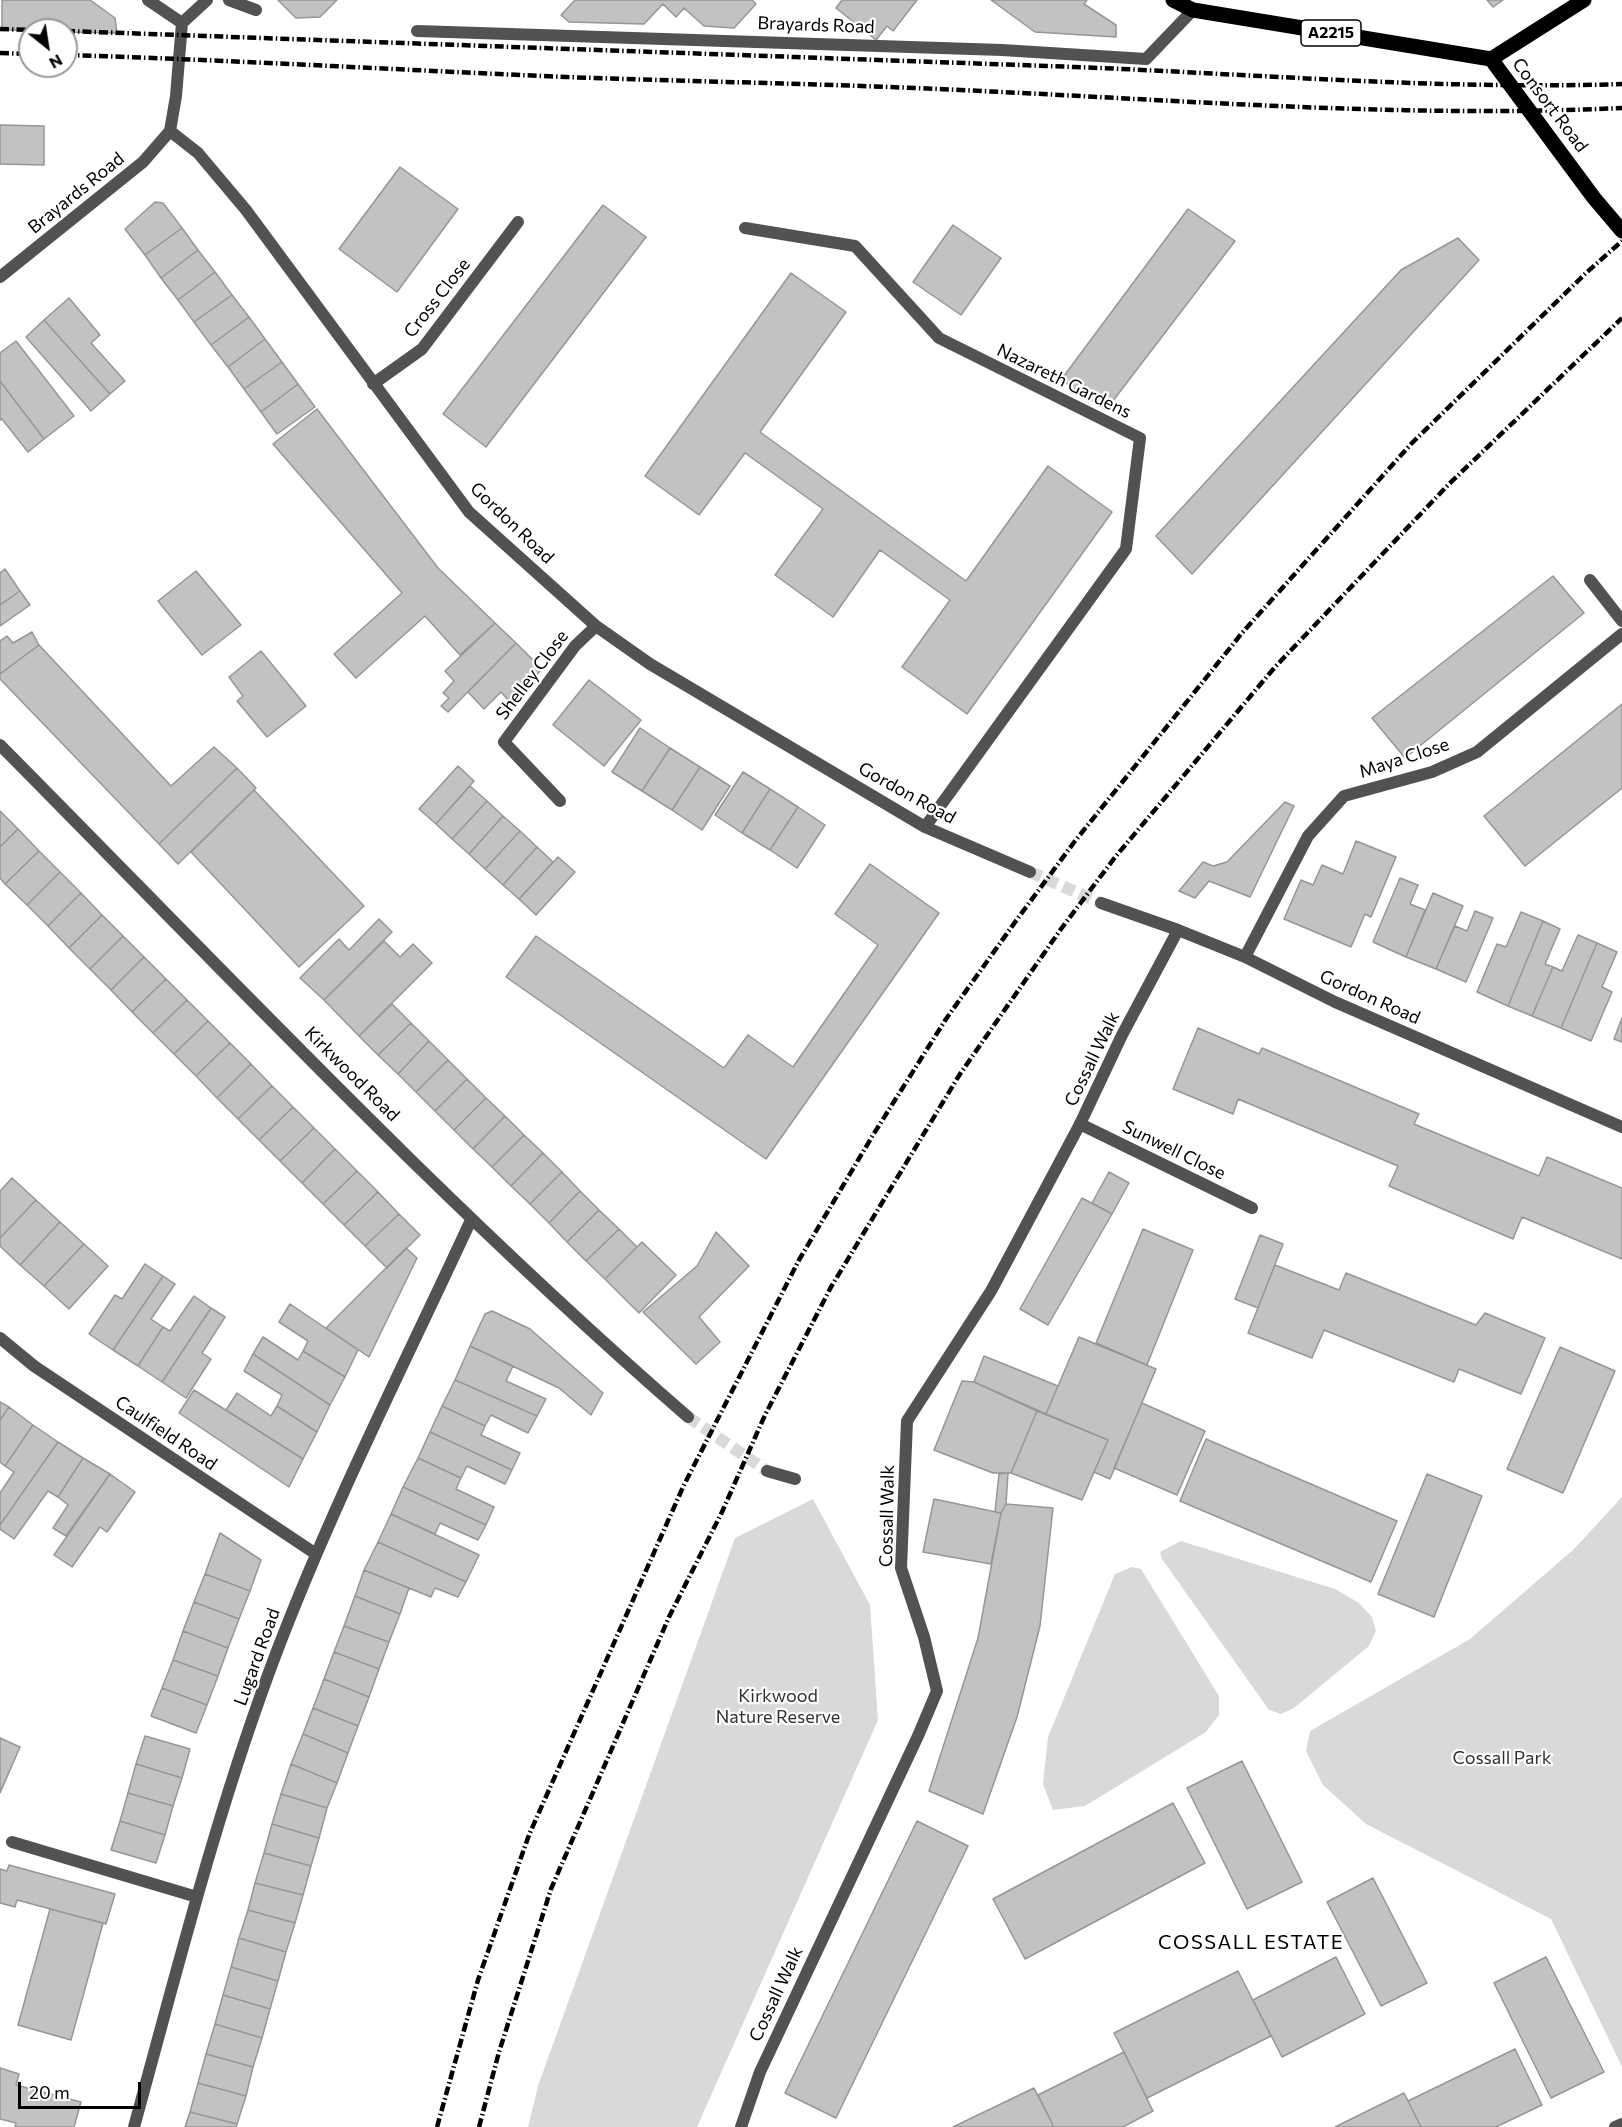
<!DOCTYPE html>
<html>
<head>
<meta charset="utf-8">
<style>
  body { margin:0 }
  #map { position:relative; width:1622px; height:2127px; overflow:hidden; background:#fff; font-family:Commissioner,sans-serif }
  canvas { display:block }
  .north { position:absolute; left:18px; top:18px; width:60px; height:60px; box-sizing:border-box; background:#fff; border:2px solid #999; border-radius:50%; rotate:150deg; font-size:16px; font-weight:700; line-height:24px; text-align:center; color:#000 }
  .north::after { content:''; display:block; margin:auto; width:21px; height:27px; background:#000; clip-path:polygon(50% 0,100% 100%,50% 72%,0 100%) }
  .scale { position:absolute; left:18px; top:2082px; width:123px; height:27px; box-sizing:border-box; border:3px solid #000; border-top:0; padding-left:8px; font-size:18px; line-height:21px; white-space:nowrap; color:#000; -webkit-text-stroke:4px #fff; paint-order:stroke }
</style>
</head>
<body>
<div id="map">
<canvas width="1622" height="2127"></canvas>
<div class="north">N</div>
<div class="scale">20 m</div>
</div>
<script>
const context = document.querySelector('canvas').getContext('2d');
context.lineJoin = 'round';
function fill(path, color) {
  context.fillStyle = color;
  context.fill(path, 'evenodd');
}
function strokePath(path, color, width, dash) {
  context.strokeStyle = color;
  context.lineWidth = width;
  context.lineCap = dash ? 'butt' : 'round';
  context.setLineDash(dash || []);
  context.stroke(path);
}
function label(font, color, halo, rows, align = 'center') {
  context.font = font + ' Commissioner,sans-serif';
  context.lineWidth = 4.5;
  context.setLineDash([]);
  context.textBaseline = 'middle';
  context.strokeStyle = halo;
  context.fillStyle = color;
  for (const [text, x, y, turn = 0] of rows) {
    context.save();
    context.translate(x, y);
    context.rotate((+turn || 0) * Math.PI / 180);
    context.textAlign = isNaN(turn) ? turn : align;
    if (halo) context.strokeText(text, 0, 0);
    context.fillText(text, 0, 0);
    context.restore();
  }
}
fill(new Path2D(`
  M1622,1497V2067L1551,1919L1366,1824L1323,1785L1306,1751L1310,1731L1470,1639L1574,1549Z
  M813,1499L870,1605L878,1720L697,2127H528L538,2086L735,1538Z
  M1181,1541L1335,1589L1359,1603L1372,1617L1376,1631L1369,1646L1294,1708L1281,1714L1269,1710L1162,1559L1160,1552Z
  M1132,1567L1141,1569L1219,1696V1715L1206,1732L1085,1806L1053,1810L1043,1784L1048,1737L1115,1574Z`), '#d9d9d9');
const building = new Path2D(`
  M2,0H90L115,18L117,33L66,32V30H2Z
  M278,0H337L320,17L296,18Z
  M575,0H752L756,4L734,28L704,26L684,8L676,17L663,4L644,24L569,22L561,15Z
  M842,0H917L893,31L887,26L876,40L836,8Z
  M991,0H1087L1084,4L1116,25V37L1035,32Z
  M1487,0H1503L1493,7Z
  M0,125L44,126V165L0,164Z
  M400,167L458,209L397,292L339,249Z
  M155,202L163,203L182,228L145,255L125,229Z
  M603,205L646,237L486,447L443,414Z
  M1188,209L1235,241L1106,410L1061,380Z
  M953,225L1001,258L961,315L913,282Z
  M182,228L198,250L161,278L145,255Z
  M1458,238L1479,260L1192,574L1156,536L1401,270Z
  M198,250L215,272L178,300L161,278Z
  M215,272L232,295L194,322L178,300Z
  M791,273L846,312L760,432L966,581L1048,466L1112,512L967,714L902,667L950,600L880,550L833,617L775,575L823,509L745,453L699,515L645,476Z
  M232,295L249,317L211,345L194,322Z
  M69,298L100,335L91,343L125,381L110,394L44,320Z
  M249,317L265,339L228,367L211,345Z
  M44,320L110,394L91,411L26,337Z
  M265,339L282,362L244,389L228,367Z
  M16,341L74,416L44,439L0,381V353Z
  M282,362L298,384L261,412L244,389Z
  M0,381L44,439L28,452L2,419L0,420Z
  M298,384L315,407L277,434L261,412Z
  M317,409L438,568L495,623L460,655L425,616L356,678L334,654L402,593L273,444Z
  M5,569L20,591L0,605V573Z
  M196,571L241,625L202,655L158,601Z
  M1553,576L1584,613L1405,758L1372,718Z
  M20,591L30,605L0,626V605Z
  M495,623L516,643L448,712L441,706L449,698L443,693L454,681L445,671Z
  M32,632L39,645L0,674V641L7,636L13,643Z
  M516,643L542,669L510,702L501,692L484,709L468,692Z
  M39,645L171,786L214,747L237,768L159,844L0,679V674Z
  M261,651L306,706L267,737L237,701L243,696L229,677Z
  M589,680L641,720L604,766L553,725Z
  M1622,704V788L1525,866L1484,816Z
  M640,728L670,748L642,791L612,772Z
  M670,748L700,767L672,810L642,791Z
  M458,766L474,781L436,824L419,809Z
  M700,767L730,786L702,830L672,810Z
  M237,768L256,788L178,864L159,844Z
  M743,772L770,789L742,833L715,815Z
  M470,786L487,801L452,839L436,824Z
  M770,789L798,807L770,850L742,833Z
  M254,790L364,906L299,967L191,852Z
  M487,801L503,816L469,854L452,839Z
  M1285,802L1294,806L1250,897L1209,881L1195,898L1179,891L1203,862L1213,866L1227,862Z
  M798,807L825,825L797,868L770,850Z
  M0,811L18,829L0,847Z
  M503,816L520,831L485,869L469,854Z
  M18,829L39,851L5,884L0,878V847Z
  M520,831L537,847L503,885L485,869Z
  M1356,841L1396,857L1371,917L1365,914L1351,947L1284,919L1301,880L1313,885L1322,865L1343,874Z
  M537,847L553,862L519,899L503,885Z
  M39,851L60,872L27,905L5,884Z
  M558,857L575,872L536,915L519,899Z
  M870,864L939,913L766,1159L506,977L536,936L724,1068L748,1035L793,1067L878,945L835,914Z
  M60,872L81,893L48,926L27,905Z
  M1400,878L1418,885L1410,904L1425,910L1406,957L1373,942Z
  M81,893L102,915L69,948L48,926Z
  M1433,893L1463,906L1436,969L1406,957Z
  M1475,911L1493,918L1466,982L1436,969L1455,926L1467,931Z
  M1521,912L1543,921L1508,1006L1477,992L1497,944L1506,947Z
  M102,915L123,936L90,969L69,948Z
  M379,919L392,932L324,1000L300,978L339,939L349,950Z
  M1543,921L1560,929L1545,964L1553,967L1532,1016L1508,1006Z
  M1578,935L1597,943L1561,1028L1532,1016L1553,967L1562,971Z
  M123,936L144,957L111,990L90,969Z
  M384,941L400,957L413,944L432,963L359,1036L324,1000Z
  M1597,943L1617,952L1602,987L1612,992L1591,1041L1561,1028Z
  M144,957L166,979L132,1012L111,990Z
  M166,979L187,1000L153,1033L132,1012Z
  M187,1000L208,1021L174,1054L153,1033Z
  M392,1004L411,1023L378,1055L359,1036Z
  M1622,1018V1042L1614,1039Z
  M208,1021L230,1043L196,1076L174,1054Z
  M411,1023L429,1041L398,1074L378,1055Z
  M1198,1028L1259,1054L1262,1048L1419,1114L1414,1124L1539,1176L1547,1157L1622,1188V1259L1522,1217L1513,1239L1389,1186L1398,1166L1238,1099L1233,1114L1173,1089Z
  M429,1041L448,1060L416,1092L398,1074Z
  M230,1043L251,1064L217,1098L196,1076Z
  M448,1060L467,1079L435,1111L416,1092Z
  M251,1064L272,1086L238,1119L217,1098Z
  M467,1079L486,1098L454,1130L435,1111Z
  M272,1086L293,1107L259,1140L238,1119Z
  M486,1098L505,1116L473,1149L454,1130Z
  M293,1107L314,1128L280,1161L259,1140Z
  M505,1116L524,1135L492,1167L473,1149Z
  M314,1128L335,1149L302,1183L280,1161Z
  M524,1135L543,1153L511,1186L492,1167Z
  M335,1149L357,1171L323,1204L302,1183Z
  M543,1153L562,1172L530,1204L511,1186Z
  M357,1171L378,1192L344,1225L323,1204Z
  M562,1172L580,1191L549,1223L530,1204Z
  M1109,1172L1129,1183L1112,1214L1092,1203Z
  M12,1178L36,1200L0,1238V1191Z
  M580,1191L599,1210L567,1242L549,1223Z
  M378,1192L399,1214L365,1246L344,1225Z
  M1082,1198L1112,1214L1048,1325L1020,1309Z
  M36,1200L60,1222L20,1265L0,1246V1238Z
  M599,1210L619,1229L586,1261L567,1242Z
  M399,1214L420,1235L387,1268L365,1246Z
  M60,1222L84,1244L44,1286L20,1265Z
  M619,1229L637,1247L605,1279L586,1261Z
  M1143,1229L1193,1250L1147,1365L1096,1343Z
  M716,1232L749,1266L699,1317L720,1342L696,1364L643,1312L697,1266Z
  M1260,1235L1283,1244L1258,1308L1235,1299Z
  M642,1242L676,1275L639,1313L605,1279Z
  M84,1244L108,1266L69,1309L44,1286Z
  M406,1248L417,1258L369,1357L326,1328Z
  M145,1264L163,1276L113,1350L89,1334L115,1295L122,1299Z
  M1275,1265L1339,1290L1346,1273L1476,1325L1485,1313L1545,1338L1521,1394L1459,1369L1454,1382L1324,1330L1312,1358L1248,1333Z
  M163,1276L175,1284L151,1319L163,1327L138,1366L113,1350Z
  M194,1296L211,1308L162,1382L138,1366L163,1327L170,1331Z
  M290,1304L358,1350L345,1377L303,1351L308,1341L279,1322Z
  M211,1308L225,1317L202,1353L211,1359L186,1398L162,1382Z
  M492,1311L530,1329L603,1393L591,1415L559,1388L470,1346L485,1314Z
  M263,1337L298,1360L303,1351L345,1377L330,1405L253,1354Z
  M1079,1337L1156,1369L1110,1479L1094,1472L1108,1440L1046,1414Z
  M470,1346L513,1366L506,1381L546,1399L537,1416L455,1380Z
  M1560,1347L1615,1371L1563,1493L1507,1469Z
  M253,1354L330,1405L317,1432L277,1406L282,1395L244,1371Z
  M984,1356L1058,1386L1046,1414L974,1382Z
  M455,1380L537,1416L528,1433L491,1415L485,1426L442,1406Z
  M962,1381L974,1382L1037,1411L1011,1473H993L934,1450Z
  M194,1390L303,1459L289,1487L179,1413Z
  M237,1393L271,1416L277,1406L317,1432L303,1459L226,1410Z
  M0,1402L9,1407L0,1420Z
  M1142,1403L1205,1431L1177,1495L1114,1468Z
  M442,1406L485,1426L481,1435L520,1453L512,1470L430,1432Z
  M9,1407L33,1425L5,1466L0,1462V1420Z
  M1037,1411L1108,1440L1082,1500L1011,1473Z
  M33,1425L58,1442L0,1525V1493L14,1472L5,1466Z
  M430,1432L512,1470L505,1484L467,1466L461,1478L418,1458Z
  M1206,1439L1397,1521L1371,1582L1180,1501Z
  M58,1442L83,1458L58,1497L48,1491L14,1539L0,1529V1525Z
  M83,1458L110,1474L66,1536L53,1528L68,1505L58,1497Z
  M418,1458L461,1478L456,1489L494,1507L486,1525L403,1487Z
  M1008,1473L1006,1504L1001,1513L995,1512L999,1474Z
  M110,1474L135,1492L107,1532L100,1527L72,1567L54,1555Z
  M1427,1474L1482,1496L1434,1617L1378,1594Z
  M403,1487L486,1525L478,1540L440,1523L435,1534L391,1514Z
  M934,1499L1001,1513L991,1564L923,1552Z
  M1006,1504L1053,1508L1040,1626L1017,1717L983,1814L929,1791L978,1638L1001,1513Z
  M391,1514L479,1555L466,1582L378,1542Z
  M220,1533L261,1560L250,1591L205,1574Z
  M378,1542L466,1582L458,1597L435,1588L431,1597L364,1570Z
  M364,1570L409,1588L400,1614L355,1596Z
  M205,1574L250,1591L239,1619L194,1602Z
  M355,1596L400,1614L389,1642L344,1626Z
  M194,1602L239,1619L228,1648L183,1631Z
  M344,1626L389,1642L379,1669L334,1652Z
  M183,1631L228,1648L218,1676L173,1660Z
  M334,1652L379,1669L369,1697L324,1679Z
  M173,1660L218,1676L207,1705L162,1688Z
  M324,1679L369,1697L358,1726L313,1708Z
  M162,1688L207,1705L196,1733L151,1716Z
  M313,1708L358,1726L348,1753L303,1734Z
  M303,1734L348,1753L337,1783L291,1764Z
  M145,1736L190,1749L182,1778L136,1764Z
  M0,1738L20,1747L0,1793Z
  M1242,1761L1302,1882L1247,1909L1187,1788Z
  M136,1764L182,1778L173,1806L128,1793Z
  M291,1764L337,1783L327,1808L281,1794Z
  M128,1793L173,1806L165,1835L120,1821Z
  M281,1794L327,1808L319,1838L272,1824Z
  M1173,1803L1205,1863L1025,1959L993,1899Z
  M120,1821L165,1835L156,1863L111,1850Z
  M917,1821L968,1846L836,2118L785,2093Z
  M272,1824L319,1838L311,1866L264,1853Z
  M264,1853L311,1866L303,1895L255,1883Z
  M9,1865L115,1894L106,1924L17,1900L15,1907L0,1903V1869L7,1871Z
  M1373,1878L1427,1983L1381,2006L1327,1902Z
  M255,1883L303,1895L295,1923L248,1910Z
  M50,1909L103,1923L71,2040L18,2025Z
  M248,1910L295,1923L286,1952L239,1938Z
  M239,1938L286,1952L278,1981L231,1967Z
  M1336,1957L1365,2014L1282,2057L1253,2000Z
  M1546,1957L1604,2072L1551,2098L1494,1983Z
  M231,1967L278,1981L270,2009L223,1995Z
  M1238,1971L1271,2036L1147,2098L1114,2033Z
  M223,1995L270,2009L262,2038L215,2024Z
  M215,2024L262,2038L253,2067L206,2054Z
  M1515,2049L1542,2105L1496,2127H1421L1408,2101Z
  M1124,2052L1153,2111L1123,2127H1054L1038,2095Z
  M206,2054L253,2067L246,2096L198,2083Z
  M0,2068L19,2074L16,2085L81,2102L74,2127H15L16,2123L0,2119Z
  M198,2083L246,2096L237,2124L190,2112Z
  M1034,2088L1054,2127H953Z
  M1404,2093L1421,2127H1335Z
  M190,2112L237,2124L236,2127H185Z`);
fill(building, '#c2c2c2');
strokePath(building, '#969696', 1.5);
strokePath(new Path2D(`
  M1030,872L1101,903
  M688,1417L767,1471`), '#d9d9d9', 12, [12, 6]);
strokePath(new Path2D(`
  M229,0L256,10
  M417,31L1002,50L1146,59L1193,10
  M1080,1124L1252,1208`), '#525252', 12);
strokePath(new Path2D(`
  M148,0L182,23
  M170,131L198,153L246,210L469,512L596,626L650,664L925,827L1030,872
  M170,131L176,96L182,23L207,0
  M745,228L855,246L939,338L1140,438L1126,549L925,827
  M0,277L143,162L170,131
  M373,384L422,349L518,222
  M1590,580L1622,621
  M0,745C226,973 446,1207 688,1417
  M560,801L504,742L575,646L596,626
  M1101,903L1178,930L1245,957L1335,1002L1622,1127
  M1245,957L1308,836L1344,796L1432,772L1477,752L1622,634
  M0,1338L34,1366L316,1554
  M767,1471L795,1479
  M12,1842L197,1897
  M134,2127C178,1967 218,1806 277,1651C333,1504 405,1363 471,1220
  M741,2127L760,2072L918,1736L937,1691L924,1637L901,1568L907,1421L991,1291L1080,1124L1122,1035L1178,930
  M1615,2127L1622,2124`), '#525252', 12);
strokePath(new Path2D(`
  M1173,0L1193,10L1491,59L1594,198L1622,231
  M1491,59L1584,0`), '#000', 15);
strokePath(new Path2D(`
  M0,29L32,30
  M66,31C402,43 739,55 1075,67C1257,74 1439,90 1622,84
  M0,53L30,54
  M66,55C233,60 400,70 566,77C705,82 843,84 981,91C1195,101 1408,118 1622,108
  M437,2127L478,1980L529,1835L683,1487L799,1260L873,1135L946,1019L1018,918L1075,841L1242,633L1411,444L1586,273L1622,241
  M479,2127L499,2052L551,1889L669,1617L722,1512L765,1415L831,1287L960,1074L1061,929L1116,856L1275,667L1449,484L1622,318`), '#000', 4.5, [9, 3, 1.5, 3]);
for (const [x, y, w] of [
  [1331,33,60]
]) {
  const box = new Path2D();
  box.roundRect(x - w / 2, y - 13, w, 26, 4.5);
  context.fillStyle = '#fff';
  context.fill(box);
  strokePath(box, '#000', 1.5);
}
label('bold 16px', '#000', null, [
  ["A2215",1331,33]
]);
label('18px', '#000', '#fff', [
  ["Brayards Road",816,25,2],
  ["Consort Road",1550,105,53],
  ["Brayards Road",76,193,-39],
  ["Cross Close",437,298,-52],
  ["Nazareth Gardens",1064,381,26],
  ["Gordon Road",512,523,44],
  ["Shelley Close",532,675,-53],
  ["Maya Close",1404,758,-18],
  ["Gordon Road",907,793,29],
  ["Gordon Road",1370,997,24],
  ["Cossall Walk",1092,1059,-64],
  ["Kirkwood Road",352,1074,45],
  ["Sunwell Close",1174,1150,26],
  ["Caulfield Road",166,1433,34],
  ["Cossall Walk",887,1516,-89],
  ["Lugard Road",257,1657,-70],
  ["Cossall Walk",776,1994,-65]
]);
label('18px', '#303030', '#fff', [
  ["Kirkwood",778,1696],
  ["Nature Reserve",778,1717],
  ["Cossall Park",1502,1758]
]);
context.letterSpacing = '1.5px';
label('20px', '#000', '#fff', [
  ["COSSALL ESTATE",1251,1942]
]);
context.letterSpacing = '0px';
</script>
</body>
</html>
